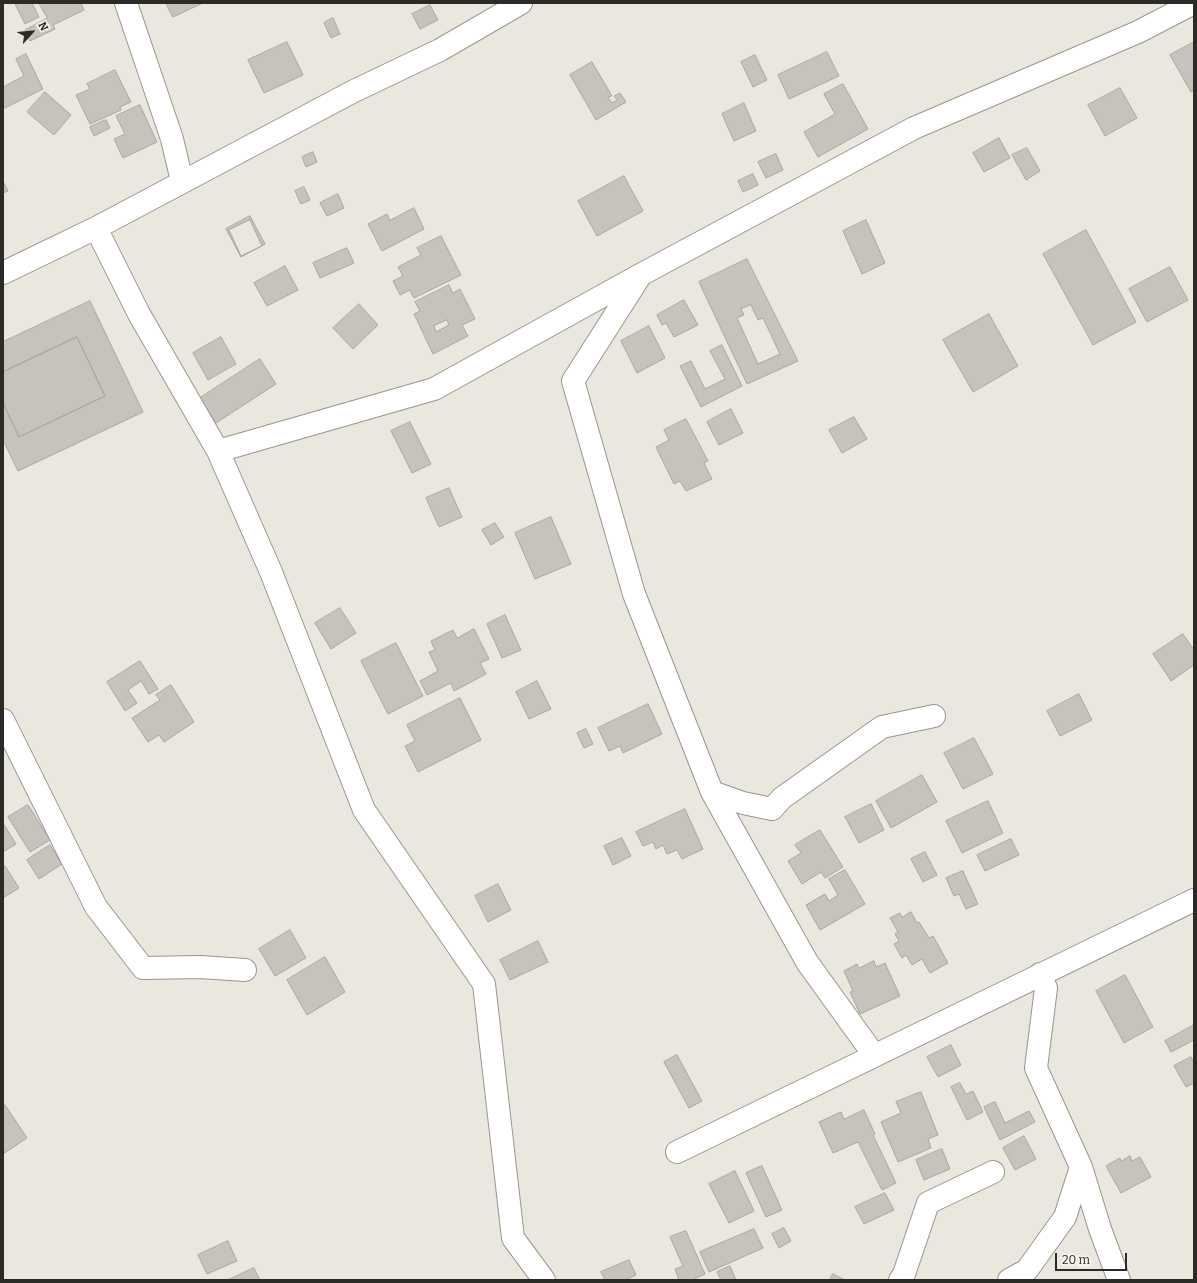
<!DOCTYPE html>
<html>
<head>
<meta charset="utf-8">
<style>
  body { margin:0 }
  #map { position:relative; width:1197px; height:1283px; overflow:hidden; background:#e9e7de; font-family:Bitter,serif }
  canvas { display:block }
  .frame { position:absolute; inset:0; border:4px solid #2b2a27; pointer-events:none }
  .north { position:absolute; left:12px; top:12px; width:40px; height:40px; -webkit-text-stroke:3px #f6f4ec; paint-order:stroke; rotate:63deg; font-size:11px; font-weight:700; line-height:16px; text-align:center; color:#2b2a27 }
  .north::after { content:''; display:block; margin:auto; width:14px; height:18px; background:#2b2a27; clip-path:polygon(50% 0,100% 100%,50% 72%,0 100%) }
  .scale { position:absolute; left:1055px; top:1253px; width:72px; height:18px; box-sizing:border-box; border:2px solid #2b2a27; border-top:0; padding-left:5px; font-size:12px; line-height:14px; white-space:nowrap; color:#2b2a27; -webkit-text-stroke:3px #f6f4ec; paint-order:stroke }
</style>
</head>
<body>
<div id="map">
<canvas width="1197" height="1283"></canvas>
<div class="frame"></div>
<div class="north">N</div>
<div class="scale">20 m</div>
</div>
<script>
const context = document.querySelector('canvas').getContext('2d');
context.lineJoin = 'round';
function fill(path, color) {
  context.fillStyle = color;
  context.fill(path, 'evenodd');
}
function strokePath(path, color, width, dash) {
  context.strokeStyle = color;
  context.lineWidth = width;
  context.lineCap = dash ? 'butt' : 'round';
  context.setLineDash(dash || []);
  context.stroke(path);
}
const building = new Path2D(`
  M17,3H32L39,17L25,24L15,4Z
  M39,3H81L84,10L53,25L55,29L30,41L25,30L47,18Z
  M166,3H203L173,17Z
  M430,5L438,20L420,29L412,14Z
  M333,18L340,34L331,38L324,23Z
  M287,42L303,75L264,93L248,60Z
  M1194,42V90L1191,92L1170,55Z
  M827,52L839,76L789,99L778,75Z
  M26,54L43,89L3,109V87L24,76L16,59Z
  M755,55L767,80L753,87L741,62Z
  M592,62L612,96L608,97L612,103L617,100L614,96L620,93L626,102L596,120L570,75Z
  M115,70L131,102L120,107L121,110L90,124L76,95L90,89L87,84Z
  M843,84L868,129L818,157L804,132L835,114L824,94Z
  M1120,88L1137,118L1105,136L1088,105Z
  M45,92L71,115L54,135L27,112Z
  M744,103L756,131L734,141L722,114Z
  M140,105L157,142L123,158L114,139L125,134L116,116Z
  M106,120L110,128L94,136L90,127Z
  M999,138L1010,158L984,172L973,153Z
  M1027,148L1040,171L1026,180L1012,155Z
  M313,152L317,162L306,167L302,157Z
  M776,154L783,170L766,178L758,162Z
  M753,174L758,185L743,192L738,181Z
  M624,176L643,211L597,236L578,201Z
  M3,181L8,191L3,193Z
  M304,187L310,200L301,204L295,191Z
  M338,194L344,208L327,216L320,203Z
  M414,208L424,229L382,251L368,224L387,214L390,220Z
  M250,216L265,244L241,257L226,229Z
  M250,220L262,246L241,256L229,230Z
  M866,220L885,263L862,274L843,231Z
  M1086,230L1136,322L1093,345L1043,254Z
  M441,236L461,275L414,298L410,290L400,295L393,281L403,276L398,267L421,255L417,248Z
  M347,248L354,263L320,278L313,263Z
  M747,259L798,361L747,384L699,282ZM751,305L758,320L763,318L780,354L758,364L737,318L744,315L741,309Z
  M285,266L298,290L267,306L254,283Z
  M1170,267L1188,300L1147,322L1129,289Z
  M449,285L453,293L460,289L475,319L462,325L468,336L433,354L414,314L420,311L415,302ZM447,320L449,325L436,332L434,326Z
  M684,300L698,325L674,337L666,323L662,325L657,315Z
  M90,301L143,412L18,471L3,440V403L19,437L105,396L77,337L3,372V342Z
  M359,304L378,325L353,349L333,328Z
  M989,314L1018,366L973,392L943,340Z
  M649,326L665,358L637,373L621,341Z
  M77,337L105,396L19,437L3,403V372Z
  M221,337L236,364L208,380L193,353Z
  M722,345L742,386L701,407L680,366L691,361L705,389L725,379L710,351Z
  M260,359L276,384L216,423L200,398Z
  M731,409L743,433L719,445L707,422Z
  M854,417L867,439L842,453L829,430Z
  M686,419L708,461L704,463L712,479L686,491L680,481L674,484L656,447L669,440L664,430Z
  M410,422L431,464L412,473L391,431Z
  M449,488L462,517L439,527L426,498Z
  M551,517L571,564L535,579L515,533Z
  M495,523L504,537L491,545L482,530Z
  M340,608L356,633L331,649L315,623Z
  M505,615L521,650L502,658L487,624Z
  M474,629L489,659L480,663L486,674L454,691L451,683L427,695L420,681L438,671L429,652L435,650L431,641L453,630L457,638Z
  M1183,634L1194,650V665L1171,681L1153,654Z
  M396,643L423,696L388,714L361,661Z
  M140,661L158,689L149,694L141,681L128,690L137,703L125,711L107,682Z
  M537,681L551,709L529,719L516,692Z
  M171,685L194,722L164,742L159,735L148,742L132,718L160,700L156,695Z
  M1079,694L1092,720L1060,736L1047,711Z
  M460,698L481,740L418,772L405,746L415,741L407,725Z
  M648,704L662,734L623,753L620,746L609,751L598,728Z
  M586,729L593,744L584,748L577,733Z
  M974,738L993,774L963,789L944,753Z
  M922,775L937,802L891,828L876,801Z
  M988,801L1003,833L962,853L946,821Z
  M871,804L884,830L859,843L845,817Z
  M28,805L50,840L30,852L8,817Z
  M685,809L703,849L682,859L677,850L667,854L663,845L656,849L653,842L643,846L636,832Z
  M3,823L16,844L3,852Z
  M820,830L843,867L825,878L821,872L802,884L788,861L801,853L795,845Z
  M622,838L631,856L613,865L604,846Z
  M1011,839L1019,855L985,871L977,855Z
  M50,845L62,864L39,879L27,860Z
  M925,852L937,875L923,882L911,859Z
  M5,866L19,888L3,898V868Z
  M845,870L865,904L820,930L806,905L825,894L829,901L838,895L829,879Z
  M963,871L978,904L966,909L959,894L954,896L946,878Z
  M498,884L511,910L488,922L475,896Z
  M911,912L917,923L919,922L929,938L933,936L948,963L930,973L922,959L912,965L906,955L902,958L894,944L899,941L895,934L898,932L890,918L900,913L902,917Z
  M290,930L306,958L275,976L259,949Z
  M538,941L548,962L510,980L500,960Z
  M325,957L345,992L307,1015L287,980Z
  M874,961L876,967L885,963L900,996L860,1014L850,992L853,991L844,971L857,964L859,968Z
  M1125,975L1153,1027L1124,1043L1096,991Z
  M1194,1025V1040L1171,1052L1165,1041Z
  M951,1045L961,1065L938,1077L927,1057Z
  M677,1055L702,1101L689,1108L664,1062Z
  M1191,1057L1194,1063V1083L1186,1087L1174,1066Z
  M960,1083L966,1094L973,1091L983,1112L967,1120L951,1087Z
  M921,1092L938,1135L928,1139L931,1148L898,1162L881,1122L901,1113L896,1102Z
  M995,1102L1005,1123L1029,1111L1035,1122L1000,1140L984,1107Z
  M5,1105L27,1138L3,1154V1106Z
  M864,1110L875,1134L873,1135L896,1183L882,1190L858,1142L833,1153L819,1122L841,1112L844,1119Z
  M1024,1136L1036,1159L1015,1170L1003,1148Z
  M942,1149L950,1169L924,1180L916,1160Z
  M1130,1156L1132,1161L1140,1157L1151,1177L1121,1193L1106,1166L1120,1158L1121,1161Z
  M762,1166L782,1210L766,1217L746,1173Z
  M735,1171L754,1211L729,1223L709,1184Z
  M885,1193L894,1210L864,1224L855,1207Z
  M784,1228L791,1241L779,1248L772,1234Z
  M754,1229L763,1248L709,1272L700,1252Z
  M686,1231L705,1274L692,1280H679L675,1269L683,1266L670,1237Z
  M228,1241L237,1261L207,1274L198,1255Z
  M629,1260L636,1275L625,1280H605L601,1272Z
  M730,1266L736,1280H721L717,1272Z
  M254,1268L260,1280H228Z
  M833,1274L845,1280H830Z`);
fill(building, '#c5c3bb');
strokePath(building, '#a9a79f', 1);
const street = new Path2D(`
  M126,3L172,139L182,181
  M96,228L354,91L440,50L521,3
  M3,273L96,228L139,314L218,451L434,389L642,274L914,128L1138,32L1194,3
  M640,276L573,381L634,594L712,792L807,962L874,1055
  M218,451L271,572L364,810L484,984L513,1238L544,1280
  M3,720L96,907L143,968L200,967L245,970
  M712,792L743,803L772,809L782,798L882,727L934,716
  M677,1152L1194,900
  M1081,1167L1100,1229L1119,1280
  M900,1280L904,1274L928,1203L993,1172
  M1009,1280L1027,1270L1065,1217L1081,1167L1036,1068L1046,988L1040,974`);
strokePath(street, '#98968e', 24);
strokePath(street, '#fff', 22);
</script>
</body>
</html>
